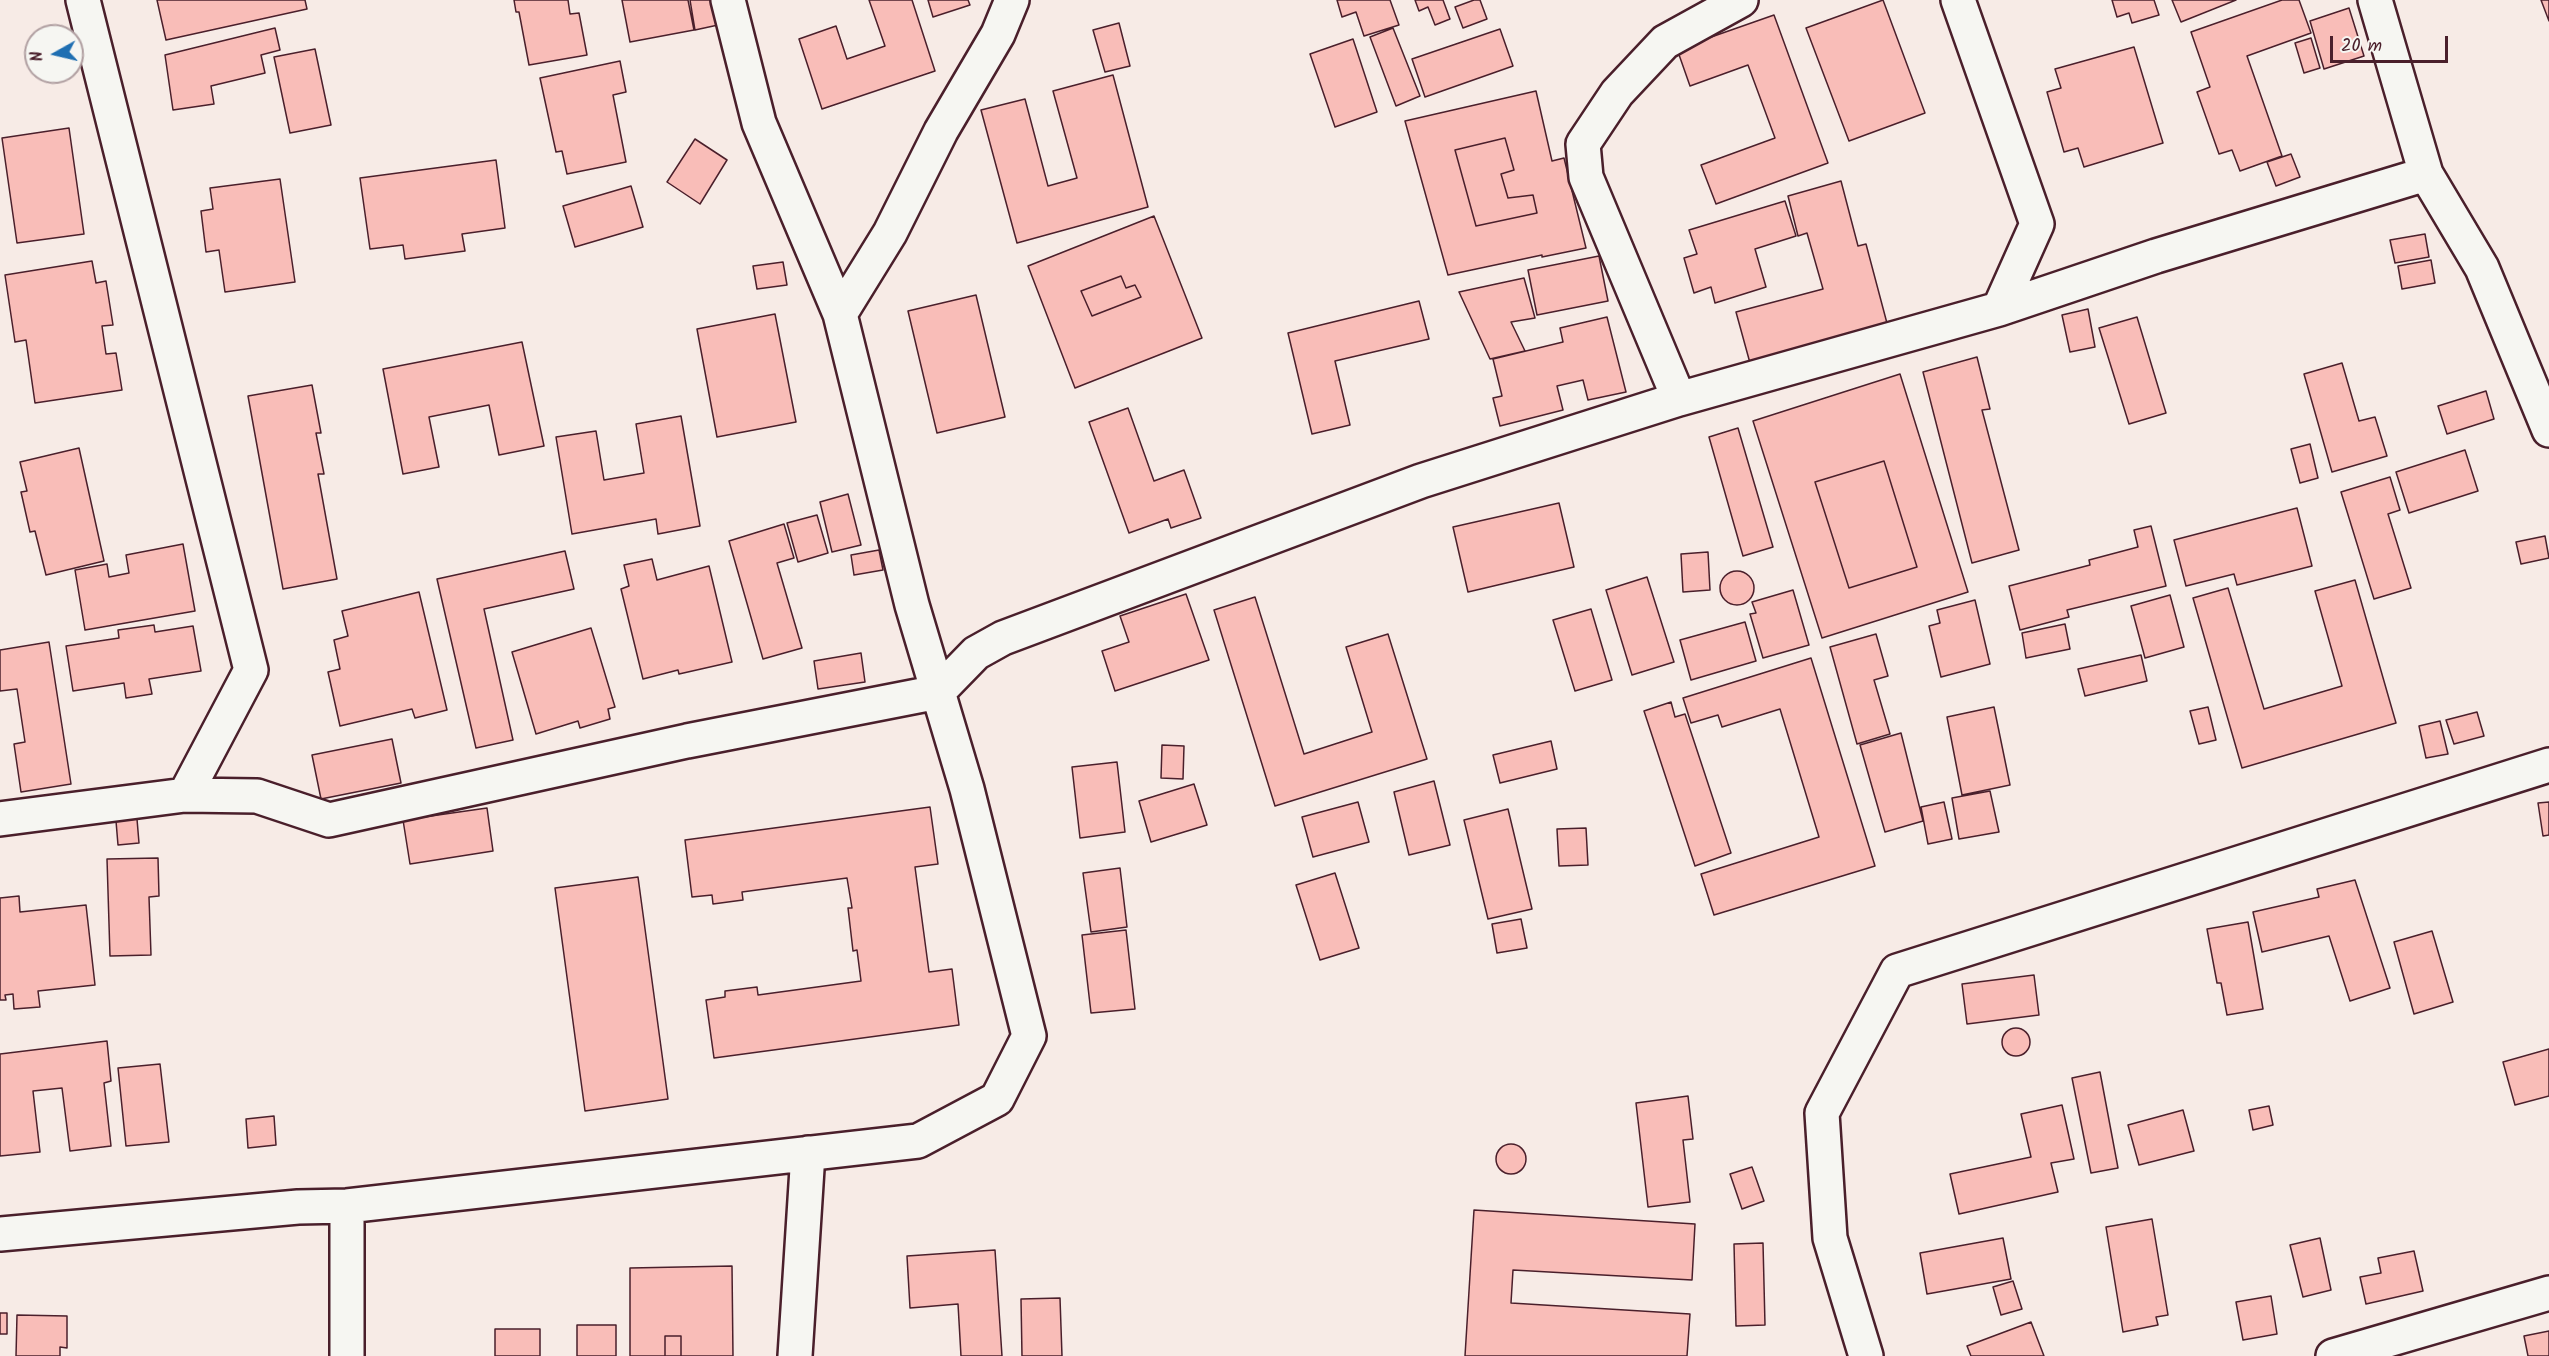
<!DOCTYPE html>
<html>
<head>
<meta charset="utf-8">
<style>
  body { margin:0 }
  #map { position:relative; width:2549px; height:1356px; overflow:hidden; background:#f7ebe6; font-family:Kalam,sans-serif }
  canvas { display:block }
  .north { position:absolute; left:24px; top:24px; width:60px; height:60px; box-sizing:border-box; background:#f6f6f2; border:2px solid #b1a0a2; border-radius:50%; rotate:262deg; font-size:16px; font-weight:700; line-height:24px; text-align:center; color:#4a1f2b }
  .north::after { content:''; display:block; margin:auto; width:21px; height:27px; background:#1f6fb2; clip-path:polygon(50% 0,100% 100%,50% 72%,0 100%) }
  .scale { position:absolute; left:2330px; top:36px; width:118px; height:27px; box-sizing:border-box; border:3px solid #4a1f2b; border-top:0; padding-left:8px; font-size:18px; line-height:21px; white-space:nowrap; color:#4a1f2b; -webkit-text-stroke:4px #f6f6f2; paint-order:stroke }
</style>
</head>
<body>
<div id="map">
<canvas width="2549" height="1356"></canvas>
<div class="north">N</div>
<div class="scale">20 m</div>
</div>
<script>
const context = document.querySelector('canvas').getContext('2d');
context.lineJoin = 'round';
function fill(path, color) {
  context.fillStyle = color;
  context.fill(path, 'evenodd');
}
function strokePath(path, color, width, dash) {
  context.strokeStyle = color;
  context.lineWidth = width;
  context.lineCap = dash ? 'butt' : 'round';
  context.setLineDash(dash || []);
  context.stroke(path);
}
const building = new Path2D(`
  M157,0H305L307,9L166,40Z
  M514,0H568L570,14L579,13L587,55L529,65L519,12H516Z
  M622,0H688L694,30L630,42Z
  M690,0H714L718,25L695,30Z
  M869,0H912L935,71L822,109L799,39L836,26L847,59L885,46Z
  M928,0H968L970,5L933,17Z
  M1337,0H1390L1399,25L1364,36L1356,12L1342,17Z
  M1415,0H1443L1450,19L1435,25L1428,7L1419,11Z
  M1474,0H1480L1487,19L1463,28L1455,7Z
  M1883,0L1925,113L1849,141L1806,28Z
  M2112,0H2154L2159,15L2132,23L2129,13L2117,17Z
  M2172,0H2236L2181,22Z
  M2282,0H2299L2311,33L2247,56L2282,156L2240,171L2232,150L2219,154L2197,92L2210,87L2191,32Z
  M2541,0H2549V21Z
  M2349,8L2364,56L2324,69L2310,21Z
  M1774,15L1828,163L1716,204L1701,165L1775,138L1748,65L1690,86L1677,49Z
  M1119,23L1130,66L1105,72L1093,30Z
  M275,28L280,50L261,55L265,73L211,86L214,104L173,110L165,55Z
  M1393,28L1420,96L1396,106L1370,37Z
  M1500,29L1513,66L1425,97L1412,59Z
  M2311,38L2320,68L2304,73L2295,43Z
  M1353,39L1377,112L1335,127L1310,54Z
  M2134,47L2163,143L2084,167L2078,148L2064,152L2047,92L2061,88L2055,69Z
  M315,49L331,125L290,133L274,57Z
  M620,61L626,92L613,95L626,162L567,174L562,151L556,152L540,78Z
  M1113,75L1148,207L1017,243L981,110L1025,99L1048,186L1077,178L1053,91Z
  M1536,91L1552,161L1564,158L1586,248L1542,257V255L1448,275L1405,121ZM1505,138L1514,170L1501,174L1508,198L1533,195L1537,213L1476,226L1455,150Z
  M69,128L84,234L17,243L2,138Z
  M1505,138L1514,170L1501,174L1508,198L1533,195L1537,213L1476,226L1455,150Z
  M695,139L727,160L700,204L667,182Z
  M2291,154L2300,177L2276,186L2267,162Z
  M496,160L505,228L462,234L465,251L405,259L403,245L370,249L360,178Z
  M280,179L295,282L225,292L219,250L206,252L201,211L213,209L210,188Z
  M1841,181L1858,246L1866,244L1888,327L1750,363L1736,312L1823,289L1807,233L1798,236L1788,196Z
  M631,186L643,227L575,247L563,206Z
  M1785,201L1796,236L1755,249L1766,287L1715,303L1711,287L1694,293L1684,258L1697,254L1689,230Z
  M1154,216L1202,338L1075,388L1028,266ZM1121,276L1126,288L1135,285L1141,297L1092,316L1081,291Z
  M2425,234L2429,257L2395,263L2390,240Z
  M1599,256L1608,301L1537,315L1528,270Z
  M2431,260L2435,283L2402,289L2398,266Z
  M92,261L96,283L106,281L113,325L102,326L106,354L116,353L122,390L35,403L26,340L15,342L5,275Z
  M783,262L787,285L757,289L753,266Z
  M1121,276L1126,288L1135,285L1141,297L1092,316L1081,291Z
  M1524,278L1535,318L1511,322L1525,351L1490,359L1459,292Z
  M976,295L1005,417L937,433L908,311Z
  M1419,301L1429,339L1335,361L1350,425L1312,434L1288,333Z
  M2088,309L2095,347L2070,352L2062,315Z
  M775,314L796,422L717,437L697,329Z
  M1607,317L1626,392L1588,400L1583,380L1557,386L1563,410L1500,426L1493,398L1502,396L1493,359L1563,342L1560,328Z
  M2137,317L2166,413L2129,424L2099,328Z
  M522,342L544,446L499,455L489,405L429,417L439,467L403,474L383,369Z
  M1977,357L1990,409L1982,410L2019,550L1972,563L1923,372Z
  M2342,363L2359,421L2375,417L2387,456L2332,472L2304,374Z
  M1900,374L1968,592L1822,638L1753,421ZM1884,461L1917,567L1849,588L1815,482Z
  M312,385L321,433H316L324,474H318L337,579L283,589L248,396Z
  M2486,391L2494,419L2447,434L2438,406Z
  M1128,408L1154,481L1184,470L1201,518L1171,528L1168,519L1129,533L1089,422Z
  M681,416L700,526L658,534L656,519L572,534L556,437L596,431L604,480L644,473L636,424Z
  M1738,428L1773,547L1743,556L1709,437Z
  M2310,444L2318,478L2300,483L2291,449Z
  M79,448L104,561L46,575L35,531L30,532L21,492L27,491L20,462Z
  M2465,450L2478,491L2409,513L2396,472Z
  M1884,461L1917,567L1849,588L1815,482Z
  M2390,477L2400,510L2388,514L2411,588L2374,599L2341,492Z
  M848,494L861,545L832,552L820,502Z
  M1559,503L1574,567L1468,592L1453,527Z
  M2297,508L2312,566L2237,585L2234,574L2186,586L2174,540Z
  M817,515L828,553L798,562L787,523Z
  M784,524L794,558L777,563L802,648L763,659L729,541Z
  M2151,526L2166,586L2067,610L2069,617L2020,630L2009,586L2090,565L2089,560L2138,547L2134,530Z
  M2545,536L2549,558L2521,564L2516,542Z
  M183,544L195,611L85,630L75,570L107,564L109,577L129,573L126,555Z
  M879,550L883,570L854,575L851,555Z
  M565,551L574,589L484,609L513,740L476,748L437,579Z
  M1708,552L1710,590L1683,592L1681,554Z
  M652,559L657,580L709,566L732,662L679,674L678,670L643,679L621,589L629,586L624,565Z
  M1720 588a17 17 0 1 1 34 0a17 17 0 1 1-34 0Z
  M1647,577L1674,662L1632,675L1606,590Z
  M2355,580L2396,723L2242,768L2193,598L2228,588L2264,709L2342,686L2315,591Z
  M1793,590L1809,645L1763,658L1750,614L1756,613L1752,602Z
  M419,592L447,710L415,718L412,709L340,726L328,672L340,669L334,640L348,636L342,611Z
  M1186,594L1209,660L1115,691L1102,651L1129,642L1120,616Z
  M2170,595L2184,647L2145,658L2131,606Z
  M1255,597L1304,754L1372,732L1346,647L1388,634L1427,759L1275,806L1214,610Z
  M1975,600L1990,664L1941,677L1929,626L1940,623L1937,610Z
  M1591,609L1612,680L1575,691L1553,620Z
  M1745,622L1756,661L1691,680L1680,640Z
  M2065,624L2070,649L2026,658L2022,633Z
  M154,625L155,632L193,626L201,671L149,679L152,694L126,698L124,683L73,691L66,646L119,638L118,630Z
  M591,628L615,707L608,709L610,719L580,728L578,721L536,734L512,652Z
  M1876,634L1888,676L1874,680L1890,734L1857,744L1830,647Z
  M49,642L71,784L21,792L14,744L25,742L17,689L0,691V650Z
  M861,653L865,682L818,689L814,661Z
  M2141,655L2147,681L2085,696L2078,669Z
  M1811,658L1875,866L1714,915L1701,874L1819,837L1780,709L1722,727L1718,715L1691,723L1683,698Z
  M1671,702L1675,717L1685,714L1731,853L1695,866L1644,711Z
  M1994,707L2010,785L1962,795L1947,717Z
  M2208,707L2216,740L2199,744L2190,711Z
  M2477,712L2484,736L2454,744L2446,720Z
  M2440,721L2448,754L2426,758L2419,726Z
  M1901,733L1923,821L1885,832L1860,745Z
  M392,739L401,783L321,799L312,755Z
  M1551,741L1557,769L1500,783L1493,755Z
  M1162,745L1184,746L1183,779L1161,778Z
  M1117,762L1125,832L1080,838L1072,767Z
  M1434,781L1450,845L1409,855L1394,792Z
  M1194,784L1207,825L1151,842L1139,801Z
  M1990,791L1999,832L1959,839L1952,798Z
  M1358,802L1369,842L1313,857L1302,817Z
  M1944,802L1952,839L1928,844L1921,807Z
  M2549,802V835L2543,836L2538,803Z
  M930,807L938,864L915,867L929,972L952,969L959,1025L714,1058L706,1000L725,997V991L757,987L758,995L861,981L857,950L853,951L848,908H852L847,878L742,892L743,900L713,904L712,895L692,897L685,840Z
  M487,808L493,851L410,864L403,820Z
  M1508,809L1532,909L1488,919L1464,820Z
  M137,819L139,843L118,845L116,821Z
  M1586,828L1588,865L1559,866L1557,829Z
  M158,858L159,896L149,897L151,955L110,956L107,859Z
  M1120,868L1127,927L1091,932L1083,873Z
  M1335,873L1359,948L1320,960L1296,885Z
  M638,877L668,1099L585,1111L555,888Z
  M2355,880L2390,988L2350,1001L2329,936L2262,952L2253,912L2319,897L2317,889Z
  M19,896L20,912L86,905L95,985L38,991L40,1007L14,1009L13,994L5,995L6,1000H0V898Z
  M1521,919L1527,948L1497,953L1492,924Z
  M2248,922L2263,1009L2227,1015L2221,983H2217L2207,929Z
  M1126,930L1135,1009L1091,1013L1082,935Z
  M2432,931L2453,1002L2414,1014L2394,942Z
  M2034,975L2039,1015L1967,1024L1962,984Z
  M2002 1042a14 14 0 1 1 28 0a14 14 0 1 1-28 0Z
  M107,1041L111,1081L104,1083L111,1146L70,1151L62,1088L33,1091L40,1152L0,1156V1054Z
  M2549,1049V1096L2515,1105L2503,1062Z
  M160,1064L169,1142L126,1146L118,1068Z
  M2100,1072L2118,1168L2091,1173L2072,1078Z
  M1688,1096L1693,1139L1683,1140L1690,1202L1648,1207L1636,1103Z
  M2062,1105L2074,1159L2051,1163L2058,1192L1959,1214L1950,1174L2031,1157L2021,1114Z
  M2269,1106L2273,1125L2253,1130L2249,1110Z
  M2183,1110L2194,1151L2139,1165L2128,1125Z
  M274,1116L276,1145L248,1148L246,1119Z
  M1496 1159a15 15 0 1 1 30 0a15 15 0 1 1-30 0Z
  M1752,1167L1764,1201L1742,1209L1730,1174Z
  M1474,1210L1695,1224L1692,1280L1513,1270L1511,1303L1690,1314L1687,1356H1465Z
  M2152,1219L2168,1315L2156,1317L2158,1325L2123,1332L2106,1227Z
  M2003,1238L2011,1279L1927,1294L1920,1253Z
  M2320,1238L2331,1290L2303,1297L2290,1245Z
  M1763,1243L1765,1325L1736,1326L1734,1244Z
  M995,1250L1002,1356H961L958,1304L910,1308L907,1256Z
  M2414,1251L2423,1291L2366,1304L2360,1277L2381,1273L2378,1258Z
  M732,1266L733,1356H681V1336H665V1356H630V1268Z
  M2013,1281L2022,1309L2001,1315L1993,1287Z
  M2271,1296L2277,1334L2243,1340L2236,1302Z
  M1060,1298L1062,1356H1022L1021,1299Z
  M0,1313H7V1334H0Z
  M17,1315L67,1316V1348L60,1347V1356H16Z
  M2031,1322L2044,1356H1971L1967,1346Z
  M577,1325H616V1356H577Z
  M495,1329H540V1356H495Z
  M2549,1331V1356H2528L2524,1336Z
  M665,1336H681V1356H665Z`);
fill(building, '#f9bdb8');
strokePath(building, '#4a1f2b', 1.5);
const street = new Path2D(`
  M83,0L251,670L185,795
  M1958,0L2037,224L1999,309L2156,256L2426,174
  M2375,0L2426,174L2482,268L2549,430
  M840,314L890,233L941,131L998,34L1012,0
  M1679,399L1586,177L1583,144L1617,93L1665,42L1741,0
  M0,819L185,795L257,796L329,820L687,741L938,692L976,653L1003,638L1421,481L1679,399L1999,309
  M0,1234L298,1207L347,1206L918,1141L997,1099L1029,1036L967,789L912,605L840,314L759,123L728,0
  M347,1356V1206
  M795,1356L808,1153
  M1866,1356L1830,1238L1822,1113L1897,971L2549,765
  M2333,1356L2549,1293`);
strokePath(street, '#4a1f2b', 38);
strokePath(street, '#f6f6f2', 33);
</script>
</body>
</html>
